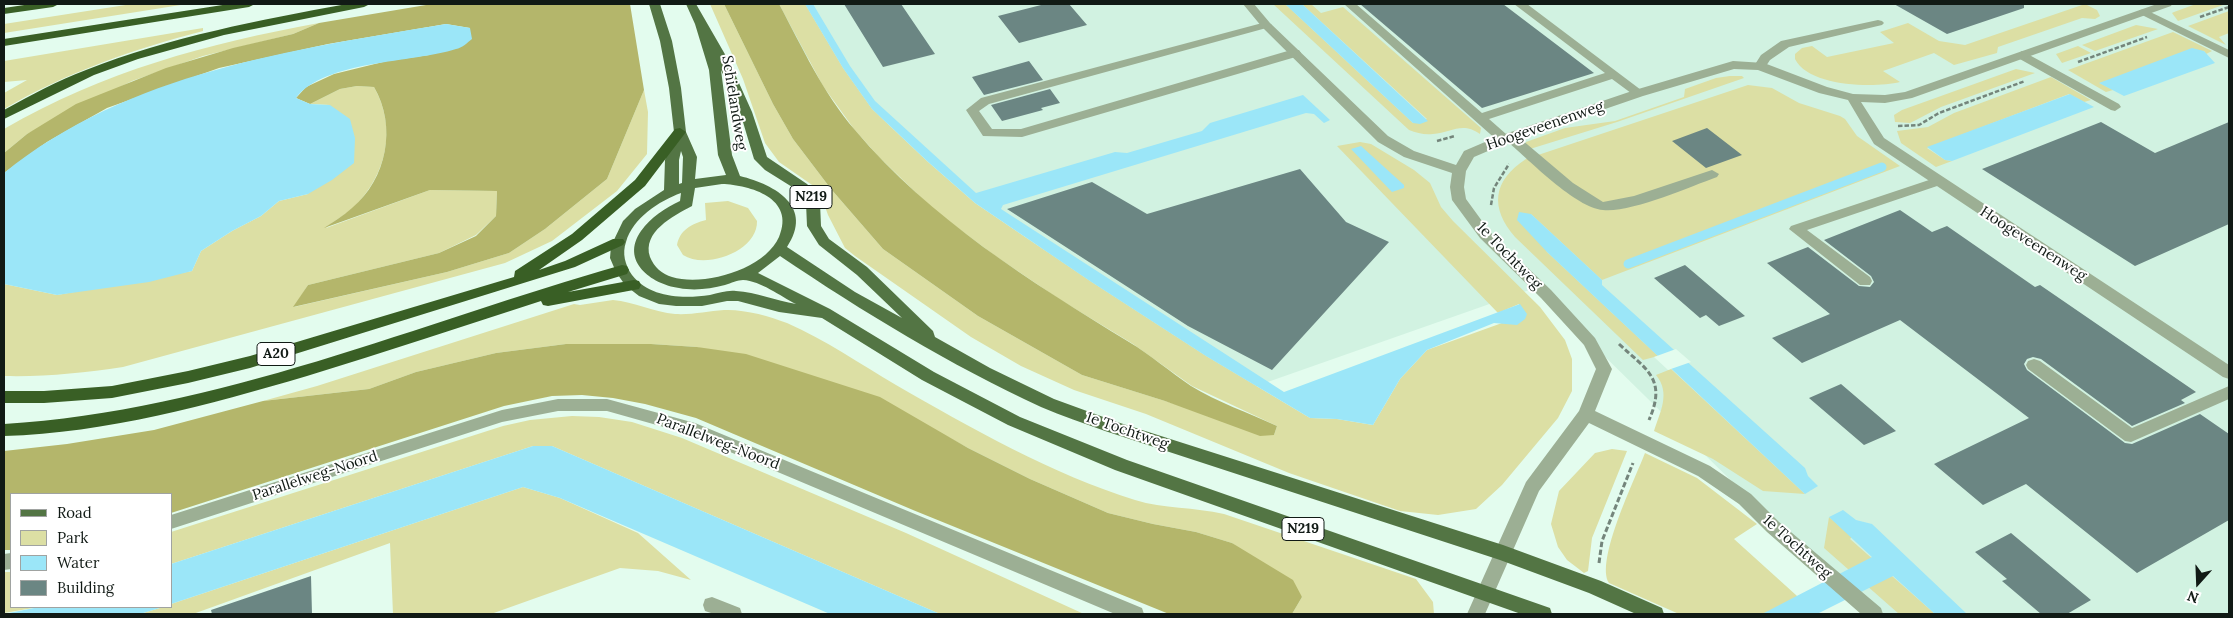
<!DOCTYPE html>
<html>
<head>
<meta charset="utf-8">
<style>
  body { margin:0 }
  #map { position:relative; width:2233px; height:618px; overflow:hidden; background:#e3fcee; font-family:Lora,serif }
  canvas { display:block }
  .frame { position:absolute; inset:0; border:5px solid #111a15; pointer-events:none }
  .legend { position:absolute; left:10px; top:493px; width:162px; height:115px; box-sizing:border-box; background:#fff; border:1px solid #a0a3a1; margin:0; padding:6px 9px; list-style:none; font-size:15px; color:#111a15 }
  .legend li { display:flex; align-items:center; gap:10px; height:25px }
  .legend b { width:25px; border:1px solid #a0a3a1 }
  .north { position:absolute; left:2173px; top:558px; width:50px; height:50px; -webkit-text-stroke:4px #fff; paint-order:stroke; rotate:200deg; font-size:14px; font-weight:700; line-height:20px; text-align:center; color:#111a15 }
  .north::after { content:''; display:block; margin:auto; width:18px; height:22px; background:#111a15; clip-path:polygon(50% 0,100% 100%,50% 72%,0 100%) }
</style>
</head>
<body>
<div id="map">
<canvas width="2233" height="618"></canvas>
<div class="frame"></div>
<ul class="legend">
<li><b style="height:6px;background:#537544"></b>Road</li>
<li><b style="height:14px;background:#dcdfa4"></b>Park</li>
<li><b style="height:14px;background:#9be6f8"></b>Water</li>
<li><b style="height:14px;background:#6b8683"></b>Building</li>
</ul>
<div class="north">N</div>
</div>
<script>
const context = document.querySelector('canvas').getContext('2d');
context.lineJoin = 'round';
function fill(path, color) {
  context.fillStyle = color;
  context.fill(path, 'evenodd');
}
function strokePath(path, color, width, dash) {
  context.strokeStyle = color;
  context.lineWidth = width;
  context.lineCap = dash ? 'butt' : 'round';
  context.setLineDash(dash || []);
  context.stroke(path);
}
function label(font, color, halo, rows, align = 'center') {
  context.font = font + ' Lora,serif';
  context.lineWidth = 4;
  context.setLineDash([]);
  context.textBaseline = 'middle';
  context.strokeStyle = halo;
  context.fillStyle = color;
  for (const [text, x, y, turn = 0] of rows) {
    context.save();
    context.translate(x, y);
    context.rotate((+turn || 0) * Math.PI / 180);
    context.textAlign = isNaN(turn) ? turn : align;
    if (halo) context.strokeText(text, 0, 0);
    context.fillText(text, 0, 0);
    context.restore();
  }
}
fill(new Path2D(`
  M740,4H2229V614H1867L1535,288L1225,397Z`), '#d1f2e1');
fill(new Path2D(`
  M132,4H187L4,33V24Z
  M710,4H724L773,104L793,139L831,189L883,249L978,316L1082,375L1274,435L1277,426L1192,386L1133,344L1059,299L994,255L934,210L879,157L854,129L823,86L779,4H805L843,68L872,109L927,161L975,203L1090,281L1206,356L1310,418L1337,419L1373,425L1400,379L1427,350L1502,323L1517,324L1519,304L1498,313L1337,146L1360,142L1371,144L1414,170L1430,183L1441,207L1453,221L1540,307L1565,340L1572,359V391L1558,418L1502,485L1476,509L1438,515L1400,511L1289,473L1146,414L1074,390L1021,366L971,337L855,256L845,248L828,215L822,198L815,187L779,162L765,143L743,79Z
  M1273,4H1285L1413,123L1427,119L1302,4H1311L1321,13L1343,7L1481,128L1480,134C1462,121 1451,133 1433,134C1424,135 1417,133 1409,130Z
  M2085,4L2097,10L2100,16L2095,19L2082,18L1998,47L1997,53L1954,65L1934,53L1883,71L1900,82C1874,88 1809,87 1795,59V54L1802,48L1812,46L1827,57L1894,43L1880,32L1908,23L1939,41L1965,45Z
  M2196,4H2226L2178,21L2172,13L2174,12Z
  M2229,11V33L2219,37L2226,45L2188,26Z
  M319,23L293,34L203,56L132,81L27,134L4,153V129C104,71 206,44 319,23Z
  M2136,25L2158,29L2095,51L2082,45Z
  M203,28V31C134,49 65,73 4,109V93L27,80L4,82V61Z
  M2173,32L2212,51L2206,54L2204,51L2100,83L2113,90L2106,92L2068,70Z
  M2078,46L2091,53L2062,63L2056,54Z
  M2016,69L2035,73L1941,107L1916,120L1910,123L1895,122L1894,115L1902,110Z
  M1730,76H1742L1744,78L1617,122L1530,149L1526,146V142L1565,128L1615,121L1684,97L1685,89L1716,78Z
  M2051,77L2091,100L2084,102L2069,94L1927,148L1945,160L1952,161L1936,167L1901,143L1897,131L1928,127L1954,113Z
  M1748,85L1772,88L1799,103L1840,116L1845,119L1857,136L1900,166L1602,280L1531,214L1547,252L1658,356L1643,360L1515,237C1490,208 1492,181 1526,159Z
  M357,86L374,87C397,128 387,174 354,207C346,215 334,220 326,228L430,190L497,191L496,216L476,235L439,253L308,285L294,307L447,272L509,253L545,229L607,179L644,90L648,112L647,154L617,191L552,241L505,263L123,367C83,373 44,377 4,376V284L57,295L192,271L201,251L232,231L261,216L279,201L308,194L330,105L310,104L340,89Z
  M728,201L748,208L757,221C758,251 706,270 683,255L677,245C680,230 691,224 706,220L705,203Z
  M613,300C634,302 654,312 675,314C692,315 708,311 724,310C744,309 769,316 787,323C826,340 860,364 896,385C969,427 1054,475 1135,500C1164,509 1194,507 1224,514L1416,579L1433,602L1434,614H1292L1302,597L1232,543L1196,532L1153,524L1108,513L1030,479L968,448L924,424L697,347L651,344H566L496,353L416,372L369,389L263,401L317,386L574,304L580,305Z
  M1671,369L1805,494L1763,491L1713,459L1654,431C1660,412 1671,393 1656,375Z
  M572,416L599,417L632,422L682,438L906,533L1084,614H940L552,446H533L171,564V532L503,426L530,420Z
  M1612,449L1627,451L1592,538L1588,571L1584,573L1567,560L1558,547L1551,524L1559,491L1595,453Z
  M1645,453L1697,478L1757,524L1734,539L1817,614H1679L1609,583C1595,561 1635,479 1645,453Z
  M523,487L560,498L638,533L691,580L658,571L620,568L491,614H393L390,543L193,614H140L163,607H171V604Z
  M1829,517L1852,537L1850,539L1935,614H1899L1824,548Z
  M4,572H11V607H39L4,613Z`), '#dcdfa4');
fill(new Path2D(`
  M432,4H630L644,90L607,179L545,229L509,253L447,272L293,307L308,285L439,253L476,236L496,216L497,191L430,190L324,228C333,222 343,216 352,208C387,179 397,126 374,87L357,86L340,89L310,104L296,98L306,87L334,74L387,61L429,55L470,28L446,24L328,44L219,68L107,108L47,142L4,173V153L27,134L76,104L166,68L233,48L293,34L319,23Z
  M724,4H779C802,47 823,93 855,130C930,219 1031,282 1129,342C1151,355 1170,372 1191,386C1217,402 1249,413 1277,426L1274,435L1260,436L1165,401L1082,375L978,316L883,249L831,189L793,139L773,104Z
  M566,344H651L697,347L746,354L880,397L968,448L1030,479L1108,513L1153,524L1196,532L1232,543L1293,580L1302,597L1292,614H1169L913,510L696,418L645,404L613,398L582,395L552,396L504,406L171,513V494H11V550H4V451L67,444L154,430L263,401L369,389L416,372L496,353Z`), '#b4b66b');
fill(new Path2D(`
  M805,4H813L850,66L875,101L976,193L1115,152L1127,153L1202,131L1210,123L1303,95L1330,120L1324,123L1314,114L1306,113L1003,205L1001,209L1284,392L1520,304L1527,314L1525,319L1517,325L1494,323L1427,350L1400,379L1373,425L1337,419L1310,418L1206,356L1090,281L975,203L927,161L872,109L843,68Z
  M1285,4H1302L1428,121L1420,124L1413,123Z
  M446,24L470,28L472,39C467,43 462,48 456,49C413,63 325,60 296,98L310,104L330,105L350,119L355,138L354,163L332,180L308,194L279,201L261,216L232,231L201,251L192,271L149,282L57,295L4,284V173C129,72 292,50 446,24Z
  M2192,48L2204,51L2215,63L2124,96L2099,83Z
  M2070,94L2094,107L1952,161L1945,160L1927,147Z
  M1361,146L1404,185V188L1392,192L1351,149Z
  M1519,212L1531,214L1602,280V285L1805,468L1808,476L1818,486L1805,494L1547,252L1517,220Z
  M533,446H552L940,614H830L560,498L523,487L171,604V564Z
  M1843,510L1856,520L1872,524L1967,614H1935L1893,576L1817,614H1762L1872,557L1829,517Z
  M39,607H163L140,614H4Z`), '#9be6f8');
fill(new Path2D(`
  M1676,349L1691,362L1668,370L1654,357Z`), '#e3fcee');
strokePath(new Path2D(`
  M1628,264L1882,167`), '#9be6f8', 9);
fill(new Path2D(`
  M844,4H901L935,54L883,67Z
  M1045,4H1069L1087,25L1019,43L998,16Z
  M1360,4H1503L1594,73L1482,108Z
  M1894,4H2024V8L1947,34Z
  M1029,61L1043,80L984,95L972,77Z
  M1050,89L1060,103L1041,108L1043,110L1002,121L991,105Z
  M2101,122L2155,153L2229,122V224L2135,266L1982,169Z
  M1707,128L1742,155L1706,168L1672,141Z
  M1300,169L1346,222L1389,242L1272,370L1188,326L1007,209L1092,182L1147,214Z
  M1900,210L1932,232L1947,226L2035,287L2040,285L2196,392L2181,400L2185,403L2132,426L2041,359L2033,357L2027,359L2024,364L2027,370L2125,443L2132,444L2200,414L2229,434V520L2137,573L2026,484L1983,505L1934,464L2029,418L1900,320L1802,363L1772,338L1830,314L1767,263L1808,247L1859,286L1870,287L1874,282L1871,276L1824,240Z
  M1685,265L1745,316L1719,326L1706,315L1700,318L1654,278Z
  M1841,384L1896,431L1864,445L1809,398Z
  M2011,533L2091,600L2067,614H2041L2002,581L2007,579L1975,552Z
  M311,576L312,614H212L211,610Z`), '#6b8683');
strokePath(new Path2D(`
  M2200,17L2229,7
  M2078,62L2147,37
  M1898,126L1919,125L1939,113L2025,81
  M1437,141L1455,136
  M1491,205L1494,188L1509,164`), '#74857b', 2.5, [4.5, 2]);
strokePath(new Path2D(`
  M1619,344C1647,370 1667,379 1649,420
  M1599,563L1602,541L1633,463`), '#74857b', 3, [5.5, 2.5]);
fill(new Path2D(`
  M1344,4H1356L1482,113L1605,73L1514,4H1527L1645,93L1639,97L1635,96L1612,79L1489,119L1506,134H1515L1573,183L1603,202L1634,196L1712,170L1719,174L1717,177C1689,187 1631,213 1603,210C1576,208 1529,160 1508,142H1499Z
  M2144,9L2229,50V58L2140,14L2138,12L2140,10Z
  M1878,20L1882,21L1884,23L1882,25L1789,47L1770,60L1764,69L1760,70L1754,66L1761,55L1781,41Z
  M1266,22L1272,25L1270,27L989,104L979,111L992,129H1021L1291,50H1299L1301,53L1299,56L1022,137L983,136L966,110L981,98Z
  M2022,51L2119,104L2121,107L2115,111L2111,110L2018,58L2016,55Z
  M1938,177L1943,178L1945,181L1943,184L1807,230L1870,277L1872,281L1870,285H1860L1789,229L1791,226Z
  M2034,359L2040,361L2132,428L2229,386V399L2131,442L2125,441L2028,369L2026,365L2028,361Z`), '#9caf94');
fill(new Path2D(`
  M1243,4H1254L1270,23L1388,136L1414,151L1456,165L1464,151L1499,136L1635,90L1733,61L1764,63L1827,87L1853,94L1885,95L1905,92L2157,4H2172L2171,6L1912,98L1885,103L1861,102L1884,138L2229,365V379L2223,377L1874,144L1848,100L1819,93L1758,70L1734,69L1643,96L1509,142L1474,157L1466,171L1464,187L1466,199L1490,232L1551,290L1595,338L1612,369L1595,411L1710,466L1751,494L1779,522L1881,608L1883,614H1861L1767,532L1739,504L1698,476L1589,423L1539,491L1485,614H1467L1526,482L1579,411L1596,369L1584,345L1541,298L1480,238L1452,200L1450,187L1452,173L1404,157L1378,142L1262,27Z
  M558,399H607L695,423L1142,608L1144,614H1115L685,433L607,411H558L502,422L171,529V515L502,410Z
  M11,553V569L4,570V554Z
  M712,597L740,608L742,614H714L705,611L703,605L705,599Z`), '#9caf94');
fill(new Path2D(`
  M649,4H660L672,41L681,88L686,132L697,157L695,179L726,175L718,155L709,70L695,24L686,4H696L730,63L752,112L767,157L807,184L815,192L820,203L821,226L829,239L867,267L933,331L935,337L990,368L1054,399L1117,422L1503,545L1601,581L1662,608L1664,614H1636L1589,593L1500,560L1105,431C1084,423 1062,416 1041,407C950,365 863,312 780,256L758,273L830,309L934,372L1020,417L1127,460L1550,608L1552,614H1521L1115,470L1008,425L922,380L822,318L779,312L738,301H727L702,306H676L659,304L639,296L625,285L616,272L610,258L611,246L623,221L635,209L664,190L665,160L674,132L669,88L660,41ZM721,70L740,112L754,159L765,170L797,190L804,197L806,203L807,226L819,245L857,275L902,318L855,292L787,247C814,207 776,185 740,176L732,155ZM681,151L683,157L682,183L679,184V160ZM722,184C750,185 796,198 779,237C765,269 704,287 672,277C662,274 654,267 650,257C642,232 673,216 692,206L695,188ZM681,193L680,201C665,208 651,217 641,231C620,261 651,284 679,288C694,291 710,289 725,285C731,283 738,280 743,280C761,281 780,296 796,304C776,301 756,292 736,291C727,290 719,293 710,295C683,299 650,298 632,275C625,265 622,253 626,242C633,218 659,201 681,193Z`), '#537544');
fill(new Path2D(`
  M31,4H59L53,7L4,14V8Z
  M229,4H255L249,7L4,46V39Z
  M347,4H370L364,7L224,35L138,59L94,75L4,119V110C31,95 57,81 86,70C170,37 259,20 347,4Z
  M680,128L686,132L645,186L582,240L539,270L565,261L613,239H623L625,242L623,245L575,267L250,368L188,383L112,398L44,403H4V391H44L112,386L188,371L250,356L514,277L515,271L572,234L635,180L675,129Z
  M622,265L627,266L629,270L627,274L568,292L634,280L639,281L641,285L639,289L548,306L543,305L541,301C463,326 385,352 307,376C208,405 107,433 4,436V424C218,411 418,323 622,265Z`), '#395f25');
for (const [x, y, w] of [
  [811,197,42],
  [276,354,38],
  [1303,529,42]
]) {
  const box = new Path2D();
  box.roundRect(x - w / 2, y - 11.5, w, 23, 4);
  context.fillStyle = '#fff';
  context.fill(box);
  strokePath(box, '#111a15', 1);
}
label('bold 14px', '#111a15', null, [
  ["N219",811,197],
  ["A20",276,354],
  ["N219",1303,529]
]);
label('15px', '#111a15', '#fff', [
  ["Schielandweg",734,103,81],
  ["Hoogeveenenweg",1545,126,-19],
  ["Hoogeveenenweg",2033,244,33],
  ["1e Tochtweg",1509,256,46],
  ["1e Tochtweg",1127,431,19],
  ["Parallelweg-Noord",718,442,21],
  ["Parallelweg-Noord",315,476,-18],
  ["1e Tochtweg",1797,547,42]
]);
</script>
</body>
</html>
